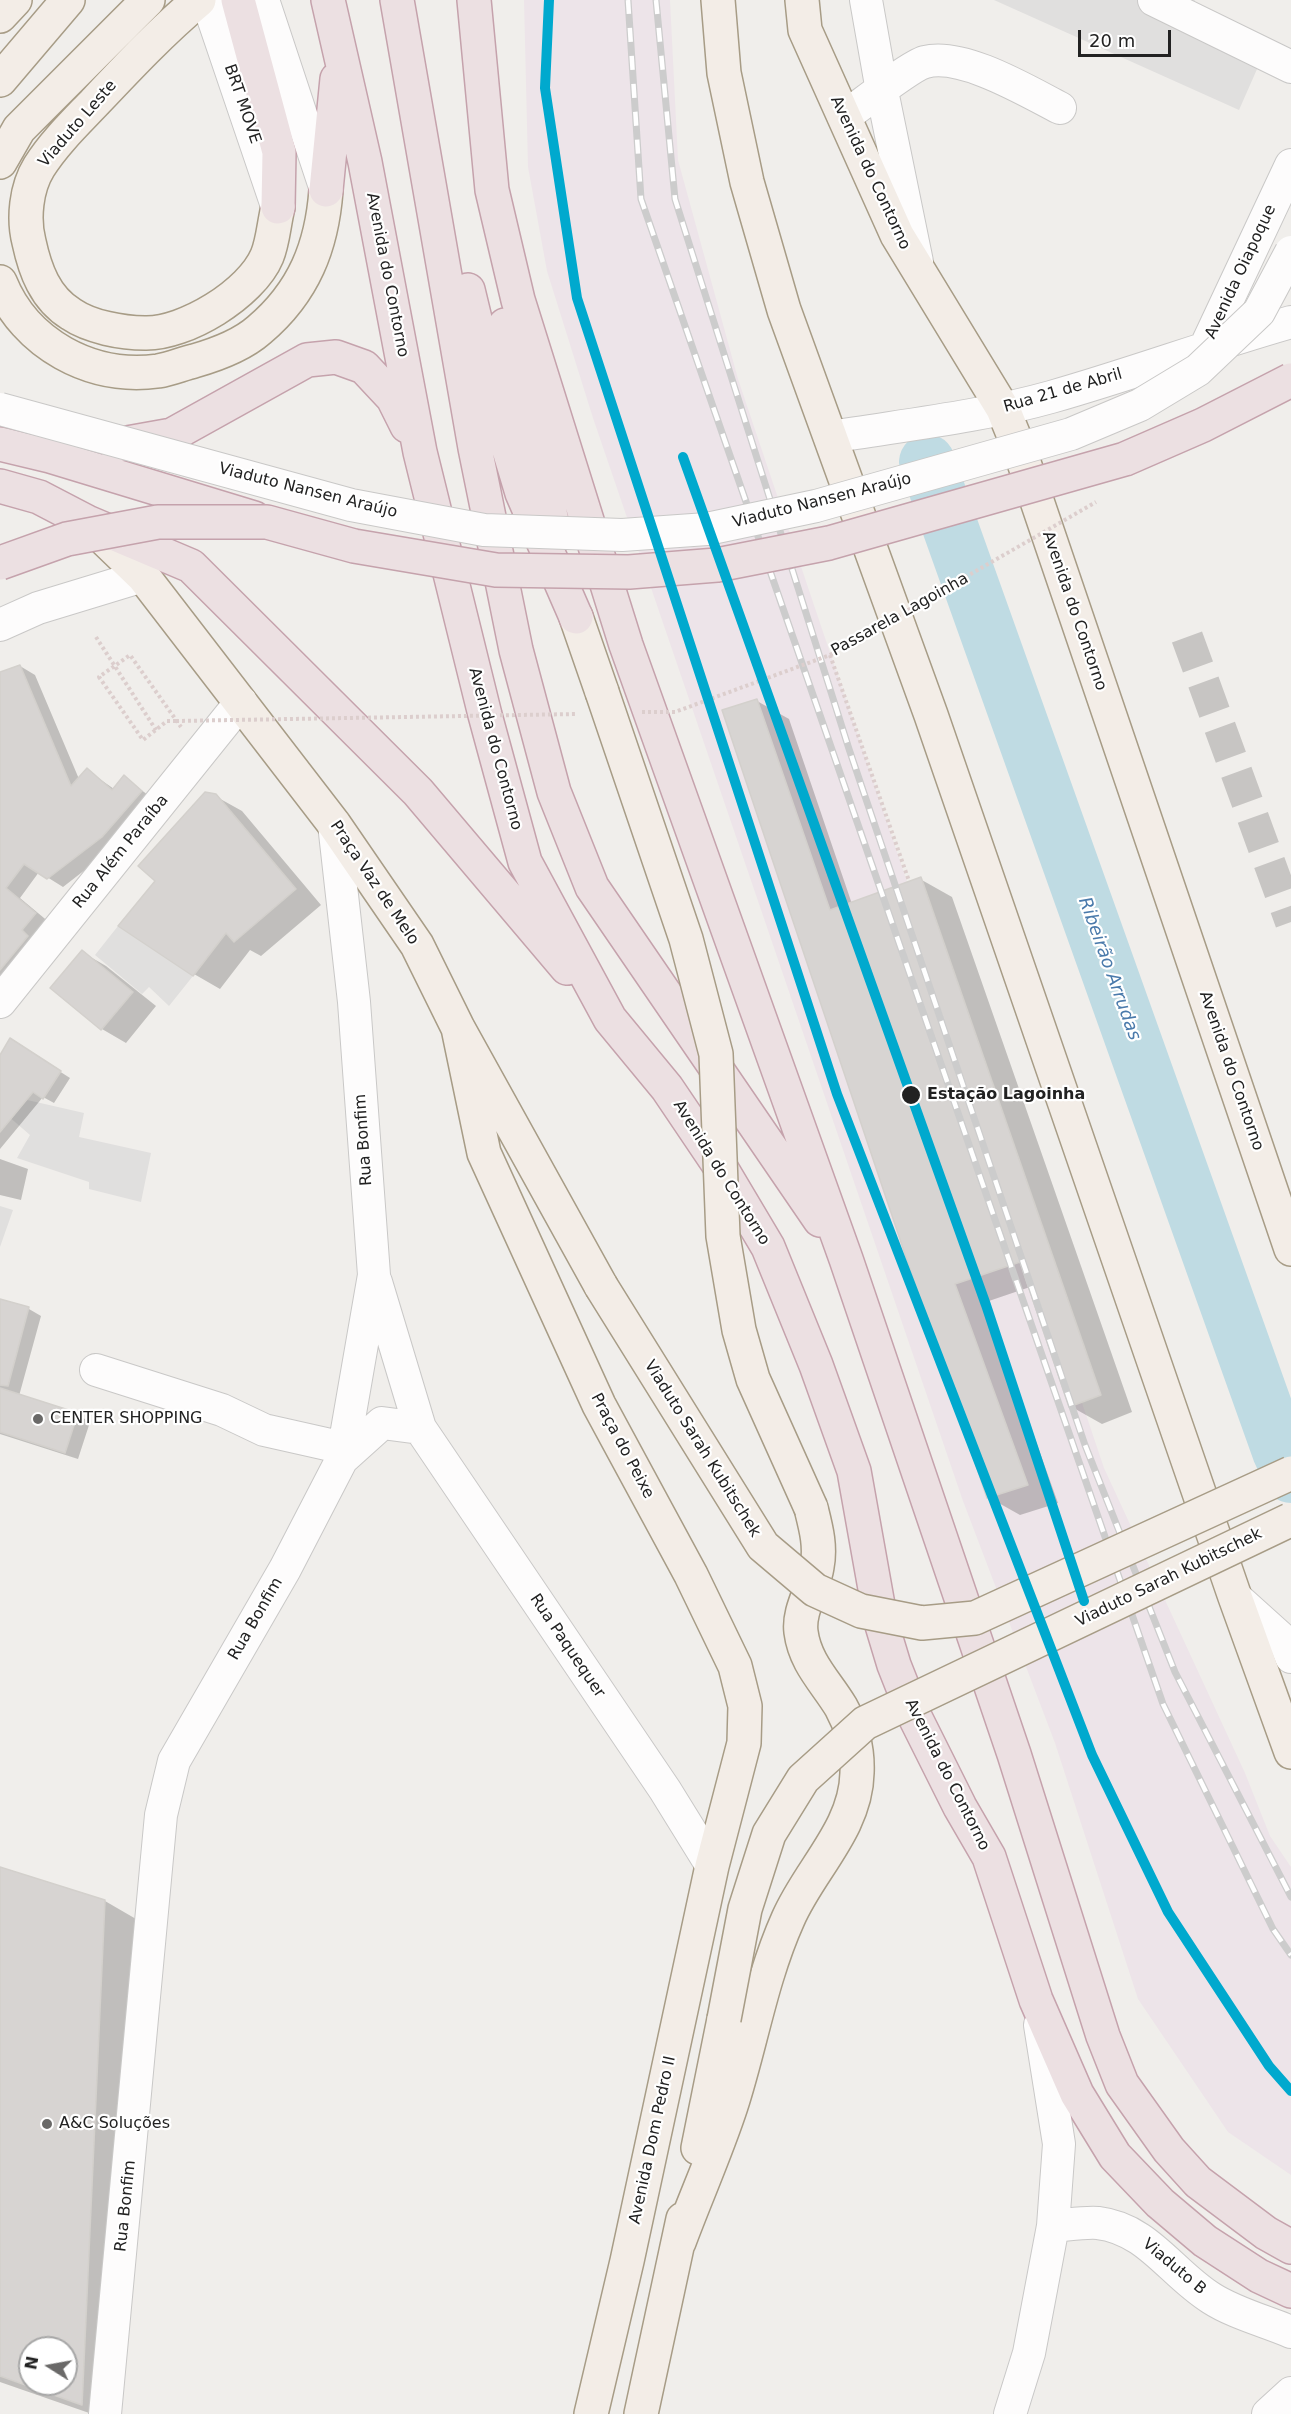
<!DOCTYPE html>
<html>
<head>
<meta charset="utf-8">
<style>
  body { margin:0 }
  #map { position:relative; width:1291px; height:2414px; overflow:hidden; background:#f0eeeb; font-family:"DejaVu Sans",sans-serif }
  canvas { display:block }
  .north { position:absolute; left:18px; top:2336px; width:60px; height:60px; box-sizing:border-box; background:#fff; border:2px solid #a7a7a7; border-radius:50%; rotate:281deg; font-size:16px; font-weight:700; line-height:24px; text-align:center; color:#222 }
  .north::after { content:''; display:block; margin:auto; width:21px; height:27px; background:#6a6968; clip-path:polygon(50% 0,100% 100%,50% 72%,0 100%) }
  .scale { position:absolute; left:1078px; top:30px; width:93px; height:27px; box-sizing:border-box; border:3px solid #222; border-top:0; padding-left:8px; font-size:18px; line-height:21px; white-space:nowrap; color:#222; -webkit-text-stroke:4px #fff; paint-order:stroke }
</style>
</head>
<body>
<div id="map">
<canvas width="1291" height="2414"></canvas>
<div class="north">N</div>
<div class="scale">20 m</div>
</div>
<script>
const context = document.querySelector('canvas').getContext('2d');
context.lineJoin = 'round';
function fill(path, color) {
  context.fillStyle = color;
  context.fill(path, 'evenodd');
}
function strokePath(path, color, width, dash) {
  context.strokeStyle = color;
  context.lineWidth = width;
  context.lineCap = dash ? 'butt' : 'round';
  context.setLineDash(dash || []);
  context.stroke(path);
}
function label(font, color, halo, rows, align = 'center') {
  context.font = font + ' "DejaVu Sans",sans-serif';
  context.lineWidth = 4.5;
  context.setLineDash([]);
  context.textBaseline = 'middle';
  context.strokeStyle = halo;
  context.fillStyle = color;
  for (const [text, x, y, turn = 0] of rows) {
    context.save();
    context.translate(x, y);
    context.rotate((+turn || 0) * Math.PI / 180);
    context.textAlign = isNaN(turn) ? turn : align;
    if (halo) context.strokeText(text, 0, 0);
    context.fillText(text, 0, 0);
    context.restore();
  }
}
fill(new Path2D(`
  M524,0H670L678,160L738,379L1104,1468L1245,1773L1270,1836L1291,1867V2175L1228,2132L1138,1999L1055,1743L963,1501L593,418L547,271L528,167Z`), '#ede4e9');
fill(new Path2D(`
  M994,0H1195L1188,16L1265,51L1239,110Z
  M118,926L193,976L169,1006L149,987L142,994L95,955Z
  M0,1082L23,1099L84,1113L79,1137L151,1153L141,1202L89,1189V1182L17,1158L30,1135L0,1109Z
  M0,1206L13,1210L0,1247Z`), '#e0dfde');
fill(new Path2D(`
  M20,666L35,675L79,779L87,770L114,789L124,777L156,801L117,845L63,887L39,872L20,898L50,923L0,995V673Z
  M757,701L789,719L852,904L920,879L952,897L1132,1412L1102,1424L1070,1406L1030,1287L986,1302L1058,1503L1020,1515L988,1497Z
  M215,796L242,811L321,905L261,956L250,950L220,989L194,974L157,881Z
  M82,952L106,966L156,1006L126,1043L102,1029L52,988Z
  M20,1046L70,1078L54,1103L43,1097L0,1149V1058Z
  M0,1159L28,1169L21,1200L0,1195Z
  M0,1301L29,1309L41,1316L19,1396L78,1415L90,1422L78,1459L0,1434Z
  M0,1868L105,1901L136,1919L92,2414L0,2382ZM30,2348H66V2384H30Z`), '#0003');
strokePath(new Path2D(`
  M927,462L1280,1451L1291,1475`), '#bfdbe3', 56);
const building = new Path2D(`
  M20,665L71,786L87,768L112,790L124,775L142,791L102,837L47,879L24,864L6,888L36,913L22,930L28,936L0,970V672Z
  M757,699L830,910L921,877L1101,1395L1069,1407L1020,1262L955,1284L1028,1485L987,1498L722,710Z
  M205,792L216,794L296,889L234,942L226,933L193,976L118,926L155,881L138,866Z
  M82,950L133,992L101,1030L50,988Z
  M10,1038L61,1071L43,1099L33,1092L0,1132V1055Z
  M0,1299L29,1307L8,1386L0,1385Z
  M0,1388L78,1413L65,1453L0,1432Z
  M0,1867L105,1900L82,2405L0,2376ZM30,2348H66V2384H30Z`);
fill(building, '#d7d4d2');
strokePath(building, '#d3d0cc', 1.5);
strokePath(new Path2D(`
  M1187,637L1291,922`), '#c7c5c3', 32, [32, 16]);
const minor = new Path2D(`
  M207,0L276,203
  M263,0L326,190
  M866,0L882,91L917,262
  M1154,0L1291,67
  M844,117C860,106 910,66 925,62C962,52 1027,91 1060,108
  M1206,346L1291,165
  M831,437C904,425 980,417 1051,397C1132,374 1210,345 1291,322
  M0,625L38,608L143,576
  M0,1002L241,702
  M376,1282L420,1428L665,1790L712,1866
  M96,1370L222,1410L264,1430L344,1448
  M342,1459L382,1423L420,1428
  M1235,1597L1285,1642L1291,1657
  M1053,2226C1067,2225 1084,2222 1098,2223C1148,2229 1171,2273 1211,2298C1234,2313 1265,2321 1291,2332
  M105,2414L161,1815L174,1761L285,1569L342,1459L374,1275L354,1002L334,824
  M1010,2414L1029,2353L1053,2226L1059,2144L1040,2025
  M1268,2414L1291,2393`);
const major = new Path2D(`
  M199,0C162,31 129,66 95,102C76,122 54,143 39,167C26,188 23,219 29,242C35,270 45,298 71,314C90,327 122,333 145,333C185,334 251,294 267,256C273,242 274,223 278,207
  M718,0L724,73L747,182L784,310L931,715L1235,1597L1291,1752
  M802,0L805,30L897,235L1003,409L1020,451L1291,1249
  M0,16L15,0
  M0,80L68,0
  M0,162L19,129L148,0
  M0,282C25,344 91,380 158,371C170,369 182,364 194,361C215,355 242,345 259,330C304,292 322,246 326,190
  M88,523L143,576L334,824L417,945L458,1028L601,1286
  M576,617L602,692
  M458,1028L484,1153L599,1405L691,1575L735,1666L745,1706L744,1743L712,1866L627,2261L591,2414
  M698,2148L724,2019
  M679,2242C696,2196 716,2152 731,2106C751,2044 761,1979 788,1919C809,1870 856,1829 857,1773C858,1751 852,1727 841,1707C826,1682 805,1663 801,1632C798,1610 814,1588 817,1567C821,1546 816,1528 811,1508
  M641,2414L683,2219`);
const highway = new Path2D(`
  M238,0L279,152L278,207
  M328,0L365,162L420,452L485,715L525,862L610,1019L667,1088L721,1168L768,1247L816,1365L854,1471L881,1622L894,1665L913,1713L960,1807L989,1857L1036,2000L1077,2094L1115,2156L1160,2203L1205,2241L1259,2276L1291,2291
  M397,0L475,448L516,650L554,792L592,887L820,1220
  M474,0L492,190L518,300L626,645L846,1259L1014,1754L1103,2036L1122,2084L1169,2150L1198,2182L1266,2233L1291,2247
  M326,190L337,79
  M468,290L497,410L522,493L576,617
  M505,325L553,525
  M0,444L50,456L254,518
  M116,445L172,435L307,360L336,357L364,367L393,398L407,426
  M0,486L39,497L87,522L191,566L418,792L567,968`);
strokePath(minor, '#c9c8c7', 34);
strokePath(major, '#a79c86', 36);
strokePath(highway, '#c5a2ac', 36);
strokePath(new Path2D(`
  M96,637L156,730
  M830,655L909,881
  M176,721H167L143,740L99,677L130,655L181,727`), '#dccecd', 4, [3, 3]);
strokePath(minor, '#fdfcfc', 32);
strokePath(major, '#f3ede7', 33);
strokePath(highway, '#ece0e2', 33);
const rail = new Path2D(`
  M628,0L641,199L1163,1704L1273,1929L1291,1955
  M656,0L675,199L849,749L1085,1445L1175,1672L1291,1897`);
strokePath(rail, '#ccc', 7);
strokePath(rail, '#fff', 4.5, [14]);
const minorBridge = new Path2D(`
  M0,409L351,505L484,530L622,535L707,529L816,506L1071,434L1140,405L1198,370L1259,312L1291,252`);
const majorBridge = new Path2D(`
  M602,692L686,939L716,1054L723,1236L739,1330L753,1379L811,1508
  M601,1286L763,1546L815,1590L861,1611L922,1623L975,1618L1291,1473
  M724,2019L745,1909L769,1834L803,1779L865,1723L1290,1520`);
const highwayBridge = new Path2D(`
  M0,563L67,539L158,522H267L354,546L496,570L629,572L717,565L829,543L1125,459L1203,425L1291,380`);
strokePath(minorBridge, '#c9c8c7', 34, []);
strokePath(majorBridge, '#a79c86', 36, []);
strokePath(highwayBridge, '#c5a2ac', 36, []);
strokePath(new Path2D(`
  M642,712H675L830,655L1096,502
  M176,721L577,714`), '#dccecd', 4, [3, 3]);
strokePath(minorBridge, '#fdfcfc', 32);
strokePath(majorBridge, '#f3ede7', 33);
strokePath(highwayBridge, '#ece0e2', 33);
strokePath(new Path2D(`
  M549,0L545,88L577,298L837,1094L1092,1755L1168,1912L1269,2066L1291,2091
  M683,457L986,1305L1084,1601`), '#00a9ce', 10);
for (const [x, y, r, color] of [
  [911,1095,10,"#222"],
  [38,1419,6,"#6a6968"],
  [47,2124,6,"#6a6968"]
]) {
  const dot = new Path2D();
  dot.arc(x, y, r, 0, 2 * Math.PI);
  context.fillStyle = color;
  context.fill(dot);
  strokePath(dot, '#fff', 2);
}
label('16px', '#222', '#fff', [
  ["BRT MOVE",242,104,71],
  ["Viaduto Leste",78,124,-49],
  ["Avenida do Contorno",870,173,65],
  ["Avenida Oiapoque",1241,272,-65],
  ["Avenida do Contorno",387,275,79],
  ["Rua 21 de Abril",1063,391,-16],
  ["Viaduto Nansen Araújo",308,491,14],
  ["Viaduto Nansen Araújo",822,501,-14],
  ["Avenida do Contorno",1074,611,71],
  ["Passarela Lagoinha",900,615,-29],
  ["Avenida do Contorno",495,749,75],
  ["Rua Além Paraíba",121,852,-51],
  ["Praça Vaz de Melo",374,883,56],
  ["Avenida do Contorno",1231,1071,71],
  ["Rua Bonfim",364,1140,-94],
  ["Avenida do Contorno",721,1173,58],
  ["Praça do Peixe",622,1446,62],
  ["Viaduto Sarah Kubitschek",702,1449,58],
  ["Viaduto Sarah Kubitschek",1169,1578,-26],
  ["Rua Bonfim",256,1619,-60],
  ["Rua Paquequer",567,1646,56],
  ["Avenida do Contorno",947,1775,63],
  ["Avenida Dom Pedro II",653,2140,-78],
  ["Rua Bonfim",126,2206,-84],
  ["Viaduto B",1174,2267,40]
]);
label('bold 16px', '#222', '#fff', [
  ["Estação Lagoinha",927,1095]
], 'left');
label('16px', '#222', '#fff', [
  ["CENTER SHOPPING",50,1419],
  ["A&C Soluções",59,2124]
], 'left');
label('italic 18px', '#4a7aab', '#fff', [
  ["Ribeirão Arrudas",1109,969,70]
]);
</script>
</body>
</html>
